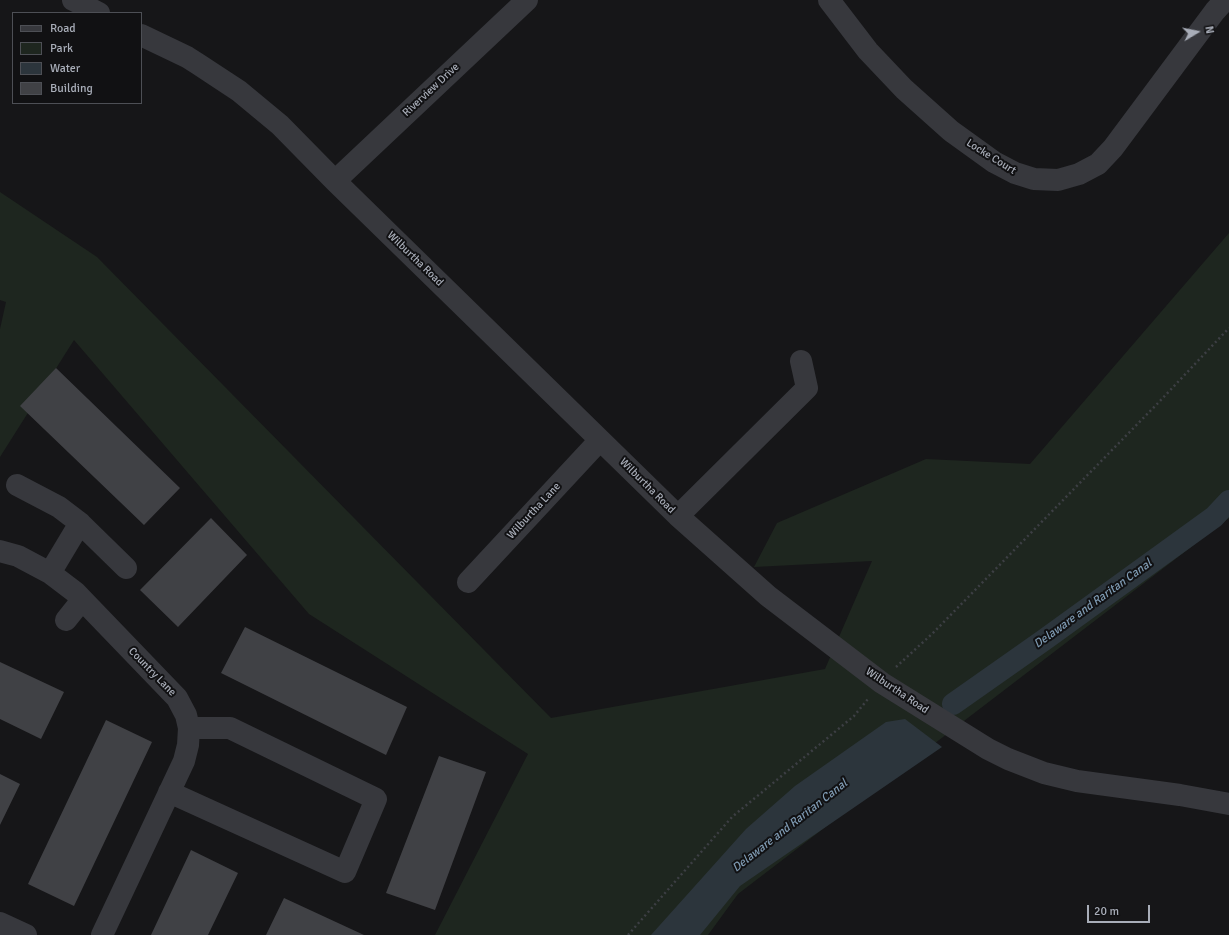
<!DOCTYPE html>
<html>
<head>
<meta charset="utf-8">
<style>
	body { margin:0 }
	#map { position:relative; width:1229px; height:935px; overflow:hidden; background:#161618; font-family:Signika,sans-serif }
	canvas { display:block }
	.legend { position:absolute; left:12px; top:12px; width:130px; height:92px; box-sizing:border-box; background:#111113; border:1px solid #4d4f55; margin:0; padding:5px 7px; list-style:none; font-size:12px; color:#a8adb8 }
	.legend li { display:flex; align-items:center; gap:8px; height:20px }
	.legend b { width:20px; border:1px solid #4d4f55 }
	.north { position:absolute; left:1177px; top:12px; width:40px; height:40px; -webkit-text-stroke:3px #111113; paint-order:stroke; rotate:80deg; font-size:11px; font-weight:700; line-height:16px; text-align:center; color:#a8adb8 }
	.north::after { content:''; display:block; margin:auto; width:14px; height:18px; background:#a8adb8; clip-path:polygon(50% 0,100% 100%,50% 72%,0 100%) }
	.scale { position:absolute; left:1087px; top:905px; width:63px; height:18px; box-sizing:border-box; border:2px solid #a8adb8; border-top:0; padding-left:5px; font-size:12px; line-height:14px; white-space:nowrap; color:#a8adb8; -webkit-text-stroke:3px #111113; paint-order:stroke }
</style>
</head>
<body>
<div id="map">
<canvas width="1229" height="935"></canvas>
<ul class="legend">
<li><b style="height:5px;background:#37383d"></b>Road</li>
<li><b style="height:11px;background:#1e261f"></b>Park</li>
<li><b style="height:11px;background:#2c353c"></b>Water</li>
<li><b style="height:11px;background:#404145"></b>Building</li>
</ul>
<div class="north">N</div>
<div class="scale">20 m</div>
</div>
<script>
const context = document.querySelector('canvas').getContext('2d');
context.lineJoin = 'round';
function fill(path, color) { context.fillStyle = color; context.fill(path, 'evenodd'); }
const toPath = rows => new Path2D(rows.map(r => 'M' + r).join(''));
function trace(path, color, width, dash) { context.strokeStyle = color; context.lineWidth = width; context.lineCap = dash ? 'butt' : 'round'; context.setLineDash(dash || []); context.stroke(path); }
function write(font, color, halo, rows, align = 'center') {
  context.font = font + ' Signika,sans-serif'; context.lineWidth = 4; context.setLineDash([]); context.textBaseline = 'middle'; context.strokeStyle = halo; context.fillStyle = color; for (const [text, x, y, turn = 0] of rows) {
    context.save(); context.translate(x, y); context.rotate((+turn || 0) * Math.PI / 180); context.textAlign = isNaN(turn) ? turn : align; if (halo) context.strokeText(text, 0, 0); context.fillText(text, 0, 0); context.restore();
  }
}
const green = toPath([
	[0,192,97,257,551,718,825,669,872,561,754,567,777,523,926,459,1030,464,1229,233,1229,518,738,894,708,935,435,935,528,754,309,614,74,340,0,457,0,329,6,302,0,300]
]);
const water = toPath([
	[905,719,942,747,740,886,700,935,651,935,746,829,795,786,886,722]
]);
const canal = toPath([
	[953,704,1044,640,1214,517,1229,501]
]);
const building = toPath([
	[56,368,180,488,144,525,20,406],
	[211,518,247,555,178,627,140,590],
	[245,627,407,707,386,755,221,673],
	[0,662,64,692,41,739,0,719],
	[106,720,152,742,74,906,28,884],
	[439,756,486,772,435,910,386,893],
	[0,774,20,784,0,825],
	[191,850,238,873,208,935,151,935],
	[284,898,364,935,266,935]
]);
const path = toPath([
	[896,667,933,633,1159,402,1229,328],
	[628,935,732,817,854,716,868,699]
]);
const minor = toPath([
	[73,0,99,13],
	[829,0,868,51,904,89,951,131,994,162,1015,173,1034,179,1058,180,1079,174,1098,164,1113,148,1215,11,1225,0],
	[141,35,187,57,198,64,239,91,280,125,335,181,678,516,768,596,882,683,988,749,1008,759,1044,773,1077,781,1180,795,1229,804],
	[335,181,527,0],
	[17,485,59,507,80,523,126,568],
	[678,516,807,388,801,361],
	[0,551,18,556,50,573,75,592,177,698,186,715,189,728,188,745,184,761,102,935],
	[50,573,80,523],
	[468,582,600,440],
	[66,620,82,600],
	[169,792,345,872,376,799,230,728,189,728],
	[0,923,26,935]
]);
const streetNames = [
	["Riverview Drive",431,90,-43],
	["Locke Court",991,157,32],
	["Wilburtha Road",415,259,44],
	["Wilburtha Road",647,486,45],
	["Wilburtha Lane",534,511,-47],
	["Country Lane",152,672,46],
	["Wilburtha Road",897,691,34]
];
const waterNames = [
	["Delaware and Raritan Canal",1093,604,-36],
	["Delaware and Raritan Canal",790,826,-38]
];
fill(green, '#1e261f');
fill(water, '#2c353c');
trace(canal, '#2c353c', 22);
fill(building, '#404145');
trace(path, '#3d3f44', 2.5, [2, 3]);
trace(minor, '#37383d', 22);
write('11px', '#a8adb8', '#111113', streetNames);
write('italic 12px', '#7f9bb3', '#111113', waterNames);
</script>
</body>
</html>
